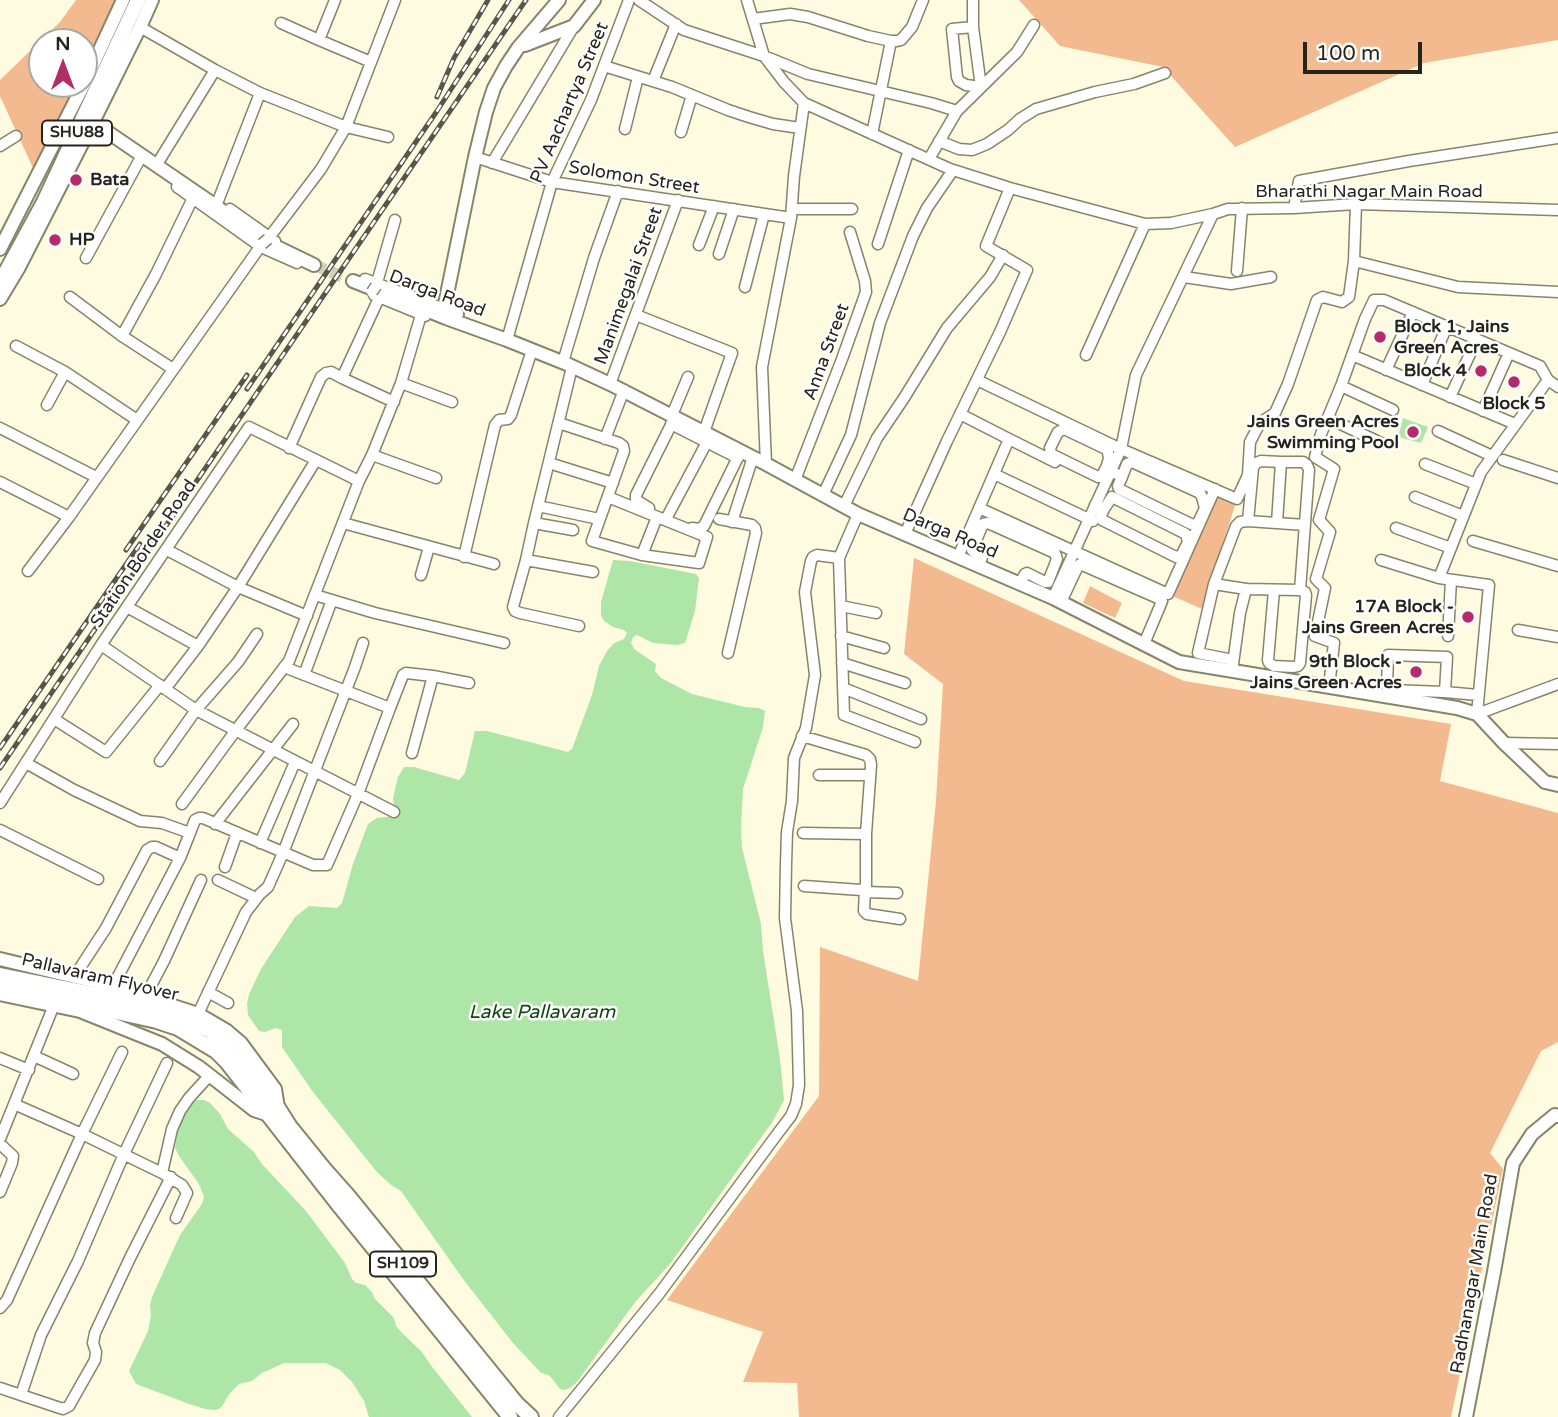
<!DOCTYPE html>
<html>
<head>
<meta charset="utf-8">
<style>
	body { margin:0 }
	#map { position:relative; width:1558px; height:1417px; overflow:hidden; background:#fefbe0; font-family:"Varela Round",sans-serif }
	canvas { display:block }
	.north { position:absolute; left:28px; top:28px; width:70px; height:70px; box-sizing:border-box; background:#fff; border:2px solid #a8a8a4; border-radius:50%; rotate:0deg; font-size:19px; font-weight:700; line-height:28px; text-align:center; color:#26251b }
	.north::after { content:''; display:block; margin:auto; width:24px; height:32px; background:#b42b6a; clip-path:polygon(50% 0,100% 100%,50% 72%,0 100%) }
	.scale { position:absolute; left:1303px; top:42px; width:119px; height:32px; box-sizing:border-box; border:4px solid #26251b; border-top:0; padding-left:9px; font-size:21px; line-height:24px; white-space:nowrap; color:#26251b; -webkit-text-stroke:5px #fff; paint-order:stroke }
</style>
</head>
<body>
<div id="map">
<canvas width="1558" height="1417"></canvas>
<div class="north">N</div>
<div class="scale">100 m</div>
</div>
<script>
const context = document.querySelector('canvas').getContext('2d');
context.lineJoin = 'round';
function fill(path, color) { context.fillStyle = color; context.fill(path, 'evenodd'); }
const toPath = rows => new Path2D(rows.map(r => 'M' + r).join(''));
function trace(path, color, width, dash) { context.strokeStyle = color; context.lineWidth = width; context.lineCap = dash ? 'butt' : 'round'; context.setLineDash(dash || []); context.stroke(path); }
function write(font, color, halo, rows, align = 'center') {
  context.font = font + ' "Varela Round",sans-serif'; context.lineWidth = 5; context.setLineDash([]); context.textBaseline = 'middle'; context.strokeStyle = halo; context.fillStyle = color; for (const [text, x, y, turn = 0] of rows) {
    context.save(); context.translate(x, y); context.rotate((+turn || 0) * Math.PI / 180); context.textAlign = isNaN(turn) ? turn : align; if (halo) context.strokeText(text, 0, 0); context.fillText(text, 0, 0); context.restore();
  }
}
const green = toPath([
	[76,0,116,0,84,68,84,42,42,42,42,84,76,84,33,168,0,96,0,80,60,22],
	[1019,0,1558,0,1558,40,1424,63,1235,147,1163,67,1060,46],
	[1216,490,1237,499,1202,609,1168,594],
	[914,558,1184,681,1451,724,1440,781,1558,813,1558,1042,1541,1051,1490,1153,1503,1169,1451,1417,799,1417,797,1383,743,1382,763,1332,667,1300,819,1096,820,947,918,981,936,801,943,684,904,654],
	[1090,586,1122,603,1115,618,1083,603]
]);
const water = toPath([
	[1403,418,1428,427,1421,443,1398,437],
	[613,560,630,561,696,574,699,578,695,611,685,643,677,645,653,643,637,635,633,637,631,643,634,649,656,664,655,671,661,678,692,694,745,707,759,708,765,711,763,727,743,789,741,826,742,848,761,924,763,951,780,1059,784,1100,773,1121,670,1264,636,1301,577,1382,570,1388,564,1390,560,1389,550,1376,540,1372,513,1343,463,1279,401,1191,391,1185,376,1171,313,1092,282,1047,282,1030,276,1028,265,1032,259,1031,248,1015,247,1004,249,994,261,969,295,917,309,906,337,908,342,903,353,864,368,824,377,818,394,816,395,810,393,799,395,789,398,777,404,767,414,767,459,780,465,773,475,731,487,731,568,752,572,749,592,695,599,666,607,651,614,643,624,639,627,633,624,630,613,627,604,621,601,616,601,602],
	[197,1100,204,1100,210,1103,220,1114,228,1129,254,1152,261,1163,306,1211,345,1263,352,1279,356,1283,365,1285,372,1292,375,1299,394,1318,396,1326,402,1333,421,1351,433,1368,472,1417,369,1417,364,1401,352,1382,340,1370,326,1363,284,1363,262,1373,252,1381,239,1384,230,1393,222,1406,219,1409,214,1410,205,1409,192,1405,136,1384,129,1371,148,1331,151,1316,150,1305,152,1297,180,1235,202,1204,204,1197,199,1184,179,1156,175,1148,178,1126,184,1112,191,1103]
]);
const secondaryTunnel = toPath([
	[314,265,353,281]
]);
const street = toPath([
	[335,0,319,40,371,62],
	[639,0,684,30,764,56,808,74,931,103,957,111],
	[747,0,764,56,784,82,804,103,950,169,1010,188,1145,224,1171,223,1213,214,1228,209,1294,208,1356,204,1558,210],
	[753,19,790,14,808,17,868,36,891,41,897,41,901,40,912,27,923,0],
	[281,23,319,40],
	[140,27,215,70,260,93,346,127,388,137],
	[973,27,952,29,957,77,959,81,966,85,981,87,973,27,973,0],
	[604,66,672,87,728,110,749,117,773,124,800,128],
	[653,81,676,24],
	[625,129,638,77],
	[681,132,692,95],
	[872,134,891,41],
	[939,141,959,149,972,150,987,144,1008,130,1020,119,1036,109,1095,92,1134,84,1165,73],
	[0,146,16,136],
	[475,157,552,182,791,218],
	[929,159,957,111,1017,52,1034,25],
	[159,161,215,70],
	[492,163,574,26],
	[177,187,261,247,297,263],
	[218,201,260,93],
	[1294,208,1299,181,1409,161,1558,138],
	[230,209,275,241],
	[792,209,852,209],
	[268,239,321,169,346,127,395,0],
	[878,244,909,150],
	[699,245,714,206],
	[719,254,734,209],
	[86,258,140,159],
	[1354,261,1458,287,1558,292],
	[1237,271,1242,208],
	[1184,277,1231,284,1271,277],
	[365,279,444,309],
	[376,286,395,220],
	[745,287,764,214],
	[374,295,425,316],
	[70,297,122,336,173,369],
	[636,315,732,353,704,432],
	[122,336,156,274,193,198],
	[507,340,552,182,591,100,629,0],
	[16,346,65,372],
	[1086,355,1145,224],
	[1352,355,1515,424],
	[563,362,594,258,618,191],
	[572,367,534,523,526,560,513,607,515,611,520,613,579,626],
	[1386,370,1413,312],
	[342,378,394,402],
	[977,380,1121,449,1237,499,1248,475,1250,442,1260,423,1275,413,1288,384,1317,300,1323,297,1342,302,1349,297,1354,261,1356,204],
	[1548,380,1481,472,1439,578,1489,585,1477,714,1558,684],
	[401,383,452,402],
	[610,384,678,200],
	[1422,385,1447,326],
	[1341,386,1393,410],
	[1450,397,1477,339],
	[47,405,65,372,137,420],
	[1483,411,1509,353],
	[960,414,1009,439],
	[672,415,688,377],
	[1328,418,1381,443],
	[559,423,619,443,623,446,624,451,592,541,642,555,699,563,707,537,608,497],
	[671,424,738,458],
	[0,428,96,477],
	[1438,431,1492,456],
	[605,439,624,390],
	[289,448,321,377,326,373,331,372,342,378,379,298],
	[372,455,436,478],
	[1503,460,1558,478],
	[549,463,613,483],
	[766,464,762,367,791,218,794,176,804,103],
	[1425,464,1476,484],
	[1106,468,1101,477,1098,477,1051,454,1050,448,1058,432,1064,429,1106,449,1108,452,1109,459,1106,468,1122,477,1127,464,1132,462,1200,493,1202,497,1205,508,1198,523,1195,525,1191,524,1119,489,1118,486,1122,477],
	[994,474,1093,521],
	[795,480,842,359,866,292,865,281,850,232],
	[0,482,69,517],
	[823,495,851,435,880,323,913,236,927,208,953,170],
	[1415,497,1463,516],
	[1095,505,1104,509,1112,497,1186,534,1188,542,1181,556,1176,557,1102,520,1101,515,1104,509],
	[538,506,599,519],
	[844,506,877,438,904,398,947,328,990,277,1003,255],
	[649,508,636,500,636,495,675,417],
	[979,508,1168,594,1215,489],
	[667,517,707,442],
	[719,519,752,525,755,528,756,533,728,653],
	[1248,521,1253,468,1256,463,1261,461,1281,462],
	[732,522,753,457],
	[343,523,494,564],
	[534,523,573,530],
	[692,528,700,529,704,526,741,451],
	[1396,528,1451,548],
	[905,534,947,441,1000,332,1027,270,986,246,1010,188],
	[1473,541,1558,566],
	[167,550,238,587,307,616],
	[642,555,657,517],
	[464,557,495,425,499,420,508,419,511,415,532,350],
	[958,557,1009,439,1055,462],
	[839,558,844,715,915,742],
	[526,560,593,572],
	[1381,560,1439,578],
	[979,566,982,557,974,552,972,550,983,524,988,523,1055,553,1057,559,1048,582,1045,582,1027,573,1025,574,1020,583],
	[28,571,69,517,262,244],
	[421,575,429,547],
	[1214,584,1198,653,1233,660],
	[1246,589,1214,584,1236,526,1240,522,1248,521,1305,525],
	[1274,590,1268,660,1269,663,1274,666,1294,667,1298,666,1300,663,1306,595,1305,592,1300,590],
	[315,595,375,613,504,643],
	[1053,598,1121,449,1136,375,1213,214],
	[1061,602,1078,566,1080,564,1160,599,1162,601,1160,606,1144,644],
	[841,606,876,613],
	[127,607,198,646],
	[1518,630,1558,637],
	[841,636,884,648],
	[1448,636,1451,580],
	[101,645,196,710,394,812],
	[842,663,905,683],
	[284,667,390,708,403,675,406,673,433,676,412,753],
	[1232,671,1240,613,1246,589,1300,590,1309,470,1307,465,1303,462,1281,462,1277,523],
	[304,675,332,600],
	[433,676,469,683],
	[1329,687,1334,643,1315,636,1325,588,1316,579,1330,532,1319,520,1334,469,1315,457,1321,434,1341,386,1365,319,1374,300,1384,300,1540,366,1548,380,1558,387],
	[843,688,921,719],
	[165,689,198,646,238,587,316,460],
	[1445,692,1389,690,1387,687,1388,655,1447,657,1445,692,1478,695],
	[54,719,106,752,160,685],
	[802,736,866,755,870,759,871,765,866,834,866,887,861,890,804,886],
	[1504,743,1558,744],
	[160,761,196,710,238,662,257,634],
	[26,763,74,790,140,821,162,823,190,833],
	[819,775,870,775],
	[0,803,101,645,249,427,359,481],
	[182,804,236,730,289,661,359,481,372,455,401,383,421,315],
	[215,824,293,724],
	[0,830,98,879],
	[803,833,866,834],
	[260,843,295,762],
	[225,867,237,833],
	[218,880,256,898],
	[865,889,864,911,867,914,900,919],
	[865,892,897,893],
	[74,977,106,928,147,850,152,847,156,847,180,858],
	[113,986,180,858,190,833,195,820,199,818,203,818,313,865,327,865,358,794,390,708],
	[208,992,228,1003],
	[145,997,164,961,201,880],
	[198,1014,246,912,260,894,268,887,283,853,355,667,363,643],
	[122,1052,82,1134,162,1173,182,1185,187,1193,176,1218],
	[34,1056,73,1074],
	[0,1058,29,1070],
	[0,1139,54,1005],
	[0,1144,13,1156,12,1163,0,1192],
	[162,1173,172,1129,180,1111,189,1098,210,1075],
	[0,1308,7,1300,82,1134,14,1104],
	[0,1388,21,1395,41,1335,78,1261,124,1154,167,1063],
	[21,1395,63,1409,69,1406,95,1360,96,1352,93,1343,95,1333,130,1258,171,1177],
	[559,1417,659,1294,778,1133,791,1116,796,1104,799,1085,797,1011,785,918,786,864,787,832,792,801,794,758,806,728,815,675,805,592,811,561,813,557,817,555,839,558,858,514]
]);
const secondary = toPath([
	[525,45,574,26,594,0],
	[84,84,123,0],
	[93,122,216,206,260,239,314,265],
	[0,249,84,84],
	[353,281,446,318,507,340,567,364,610,384,766,464,858,514,1053,598,1179,662,1457,708,1477,714,1504,743,1545,782,1558,785],
	[0,299,18,269,93,122,140,27,152,0],
	[457,314,444,309,475,157,486,112,494,88,506,66,518,48,559,0],
	[0,959,109,985,198,1014,227,1031,241,1043,275,1089,278,1108],
	[0,994,80,1011,162,1044,199,1067,254,1110,269,1115],
	[1466,1417,1494,1272,1513,1163,1532,1134,1555,1115,1558,1116]
]);
const primary = toPath([
	[0,283,44,202,138,0],
	[0,975,137,1003,180,1015,209,1030,221,1039,278,1108,290,1127,324,1169,348,1196,516,1403,531,1417],
	[0,986,157,1021,178,1028,216,1051,227,1062,338,1204,510,1417]
]);
const rail = toPath([
	[437,97,454,58,488,0],
	[247,389,437,111,509,0],
	[126,550,247,375],
	[0,748,140,544],
	[0,768,526,0]
]);
const streetBridge = toPath([
	[262,244,268,239],
	[372,292,376,286]
]);
const markers = [
	[76,180,7,"#b42b6a"],
	[55,240,7,"#b42b6a"],
	[1380,337,7,"#b42b6a"],
	[1481,371,7,"#b42b6a"],
	[1514,382,7,"#b42b6a"],
	[1413,432,7,"#b42b6a"],
	[1468,617,7,"#b42b6a"],
	[1416,672,7,"#b42b6a"]
];
const shields = [
	[77,133,70],
	[403,1264,66]
];
const shieldNames = [
	["SHU88",77,133],
	["SH109",403,1264]
];
const streetNames = [
	["PV Aachartya Street",570,103,-67],
	["Solomon Street",634,178,9],
	["Bharathi Nagar Main Road",1369,192],
	["Manimegalai Street",629,286,-70],
	["Darga Road",437,294,21],
	["Anna Street",827,352,-70],
	["Darga Road",950,534,23],
	["Station Border Road",144,554,-56],
	["Pallavaram Flyover",100,978,13],
	["Radhanagar Main Road",1475,1274,-80]
];
const poiNames = [
	["Bata",90,180,"left"],
	["HP",69,240,"left"],
	["Block 1, Jains",1394,327,"left"],
	["Green Acres",1394,348,"left"],
	["Block 4",1467,371],
	["Block 5",1514,404,"center"],
	["Jains Green Acres",1399,422],
	["Swimming Pool",1399,443],
	["17A Block -",1454,607],
	["Jains Green Acres",1454,628],
	["9th Block -",1402,662],
	["Jains Green Acres",1402,683]
];
const waterNames = [
	["Lake Pallavaram",542,1013]
];
fill(green, '#f2ba8e');
fill(water, '#ade6a7');
trace(secondaryTunnel, '#d3d0b9', 12, [12, 6]);
trace(street, '#87846c', 13);
trace(secondary, '#87846c', 16);
trace(primary, '#87846c', 18);
trace(street, '#fff', 10);
trace(secondary, '#fff', 12);
trace(primary, '#fff', 14);
trace(rail, '#575648', 5);
trace(rail, '#fff', 2.5, [8]);
trace(streetBridge, '#87846c', 13, []);
trace(streetBridge, '#fff', 10);
for (const [x, y, r, color] of markers) { const dot = new Path2D(); dot.arc(x, y, r, 0, 2 * Math.PI); context.fillStyle = color; context.fill(dot); trace(dot, '#fff', 2.5); }
for (const [x, y, w] of shields) { const box = new Path2D(); box.roundRect(x - w / 2, y - 12.5, w, 25, 5); context.fillStyle = '#fff'; context.fill(box); trace(box, '#26251b', 2); }
write('bold 16px', '#26251b', null, shieldNames);
write('18px', '#26251b', '#fff', streetNames);
write('bold 18px', '#26251b', '#fff', poiNames, 'right');
write('italic 19px', '#0e470c', '#fff', waterNames);
</script>
</body>
</html>
